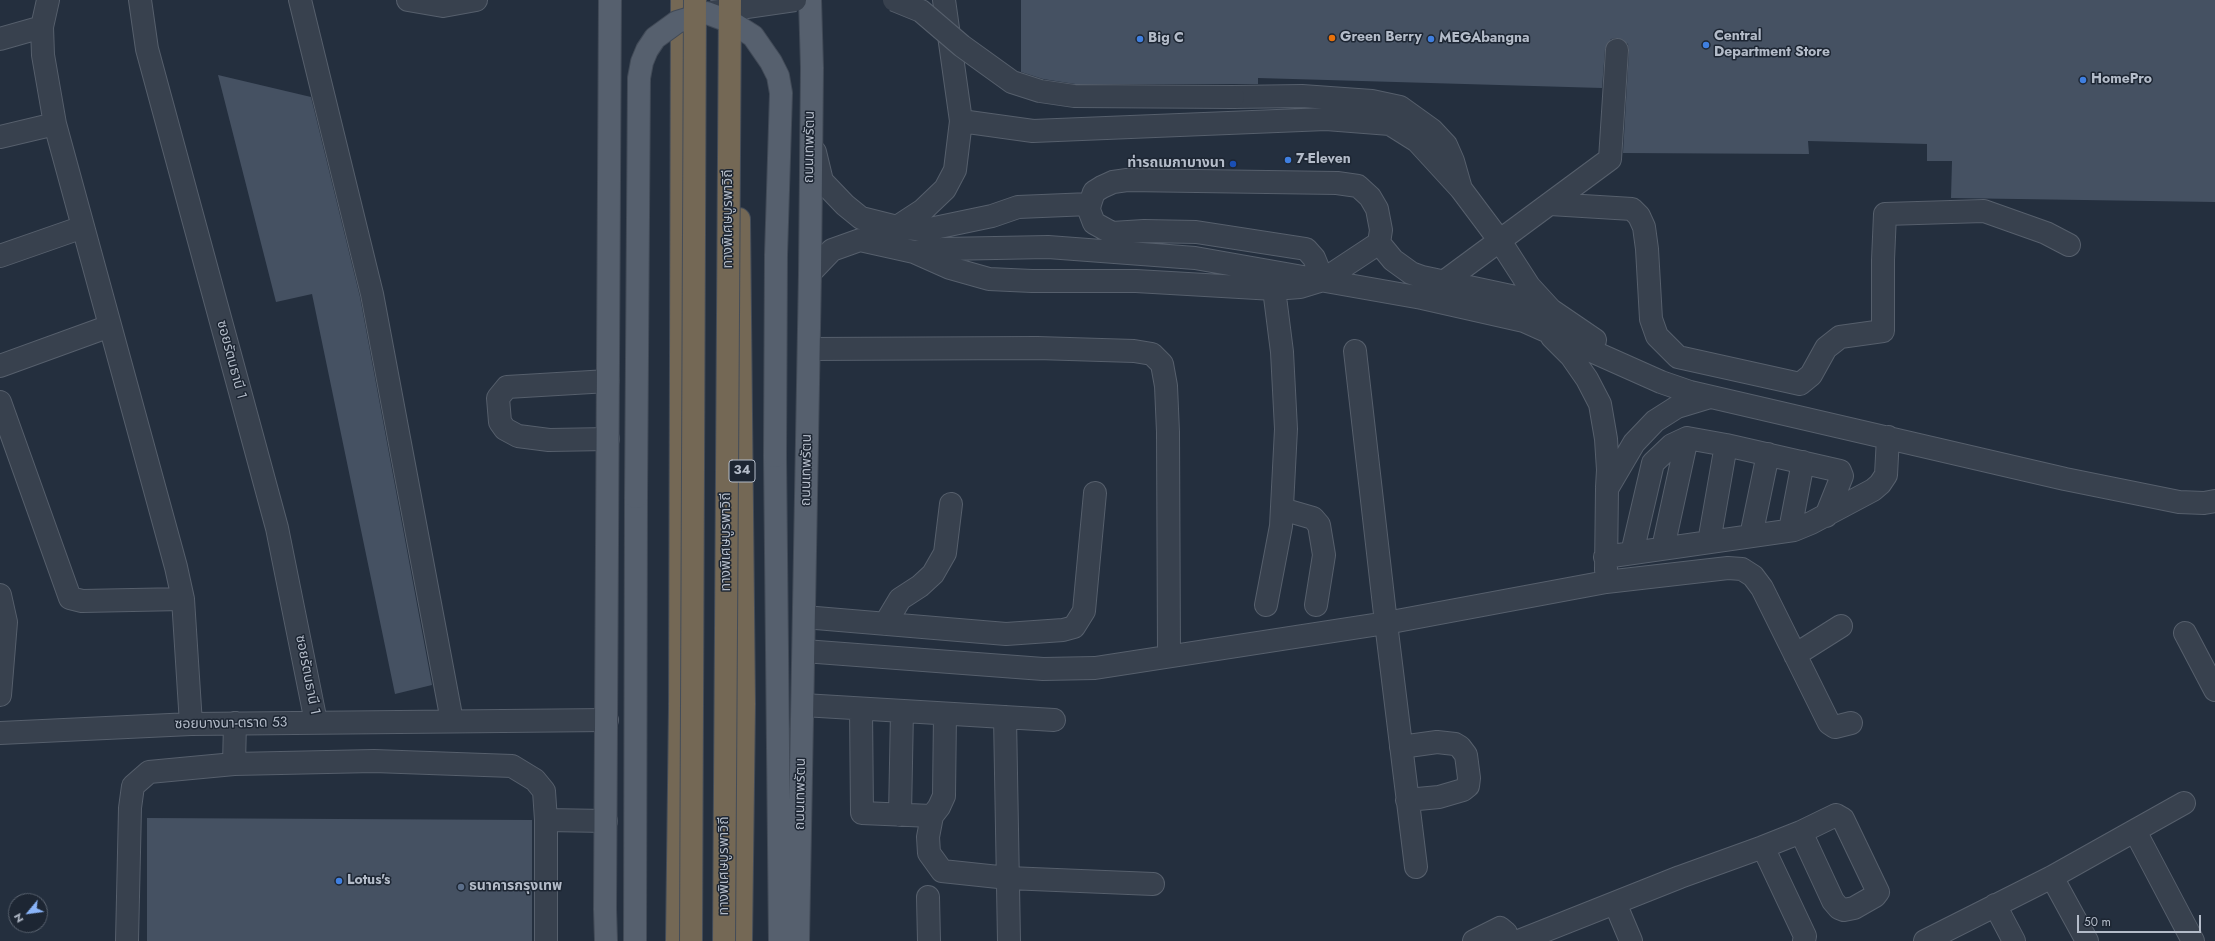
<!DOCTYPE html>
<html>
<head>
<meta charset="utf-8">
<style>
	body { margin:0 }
	#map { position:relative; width:2215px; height:941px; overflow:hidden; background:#242f3e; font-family:Jost,sans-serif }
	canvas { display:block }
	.north { position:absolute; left:8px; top:893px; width:40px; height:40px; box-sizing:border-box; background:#1d2633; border:1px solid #59626f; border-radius:50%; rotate:241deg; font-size:11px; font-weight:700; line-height:16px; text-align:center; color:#b4bcc9 }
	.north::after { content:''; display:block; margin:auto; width:14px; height:18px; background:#8ab4f8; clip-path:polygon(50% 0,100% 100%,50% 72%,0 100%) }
	.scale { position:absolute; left:2077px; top:915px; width:124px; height:18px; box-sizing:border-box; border:2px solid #b4bcc9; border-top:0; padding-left:5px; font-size:12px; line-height:14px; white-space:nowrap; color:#b4bcc9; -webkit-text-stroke:3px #1d2633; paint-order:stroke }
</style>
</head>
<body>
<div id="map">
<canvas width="2215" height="941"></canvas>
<div class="north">N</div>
<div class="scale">50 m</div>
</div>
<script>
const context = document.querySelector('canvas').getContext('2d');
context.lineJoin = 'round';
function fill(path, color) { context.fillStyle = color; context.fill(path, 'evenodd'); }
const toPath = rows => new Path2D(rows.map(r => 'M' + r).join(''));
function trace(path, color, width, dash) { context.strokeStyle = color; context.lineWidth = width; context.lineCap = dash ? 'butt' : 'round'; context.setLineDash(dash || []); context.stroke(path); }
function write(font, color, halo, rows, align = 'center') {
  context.font = font + ' Jost,"Noto Sans Thai",sans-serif'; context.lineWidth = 3; context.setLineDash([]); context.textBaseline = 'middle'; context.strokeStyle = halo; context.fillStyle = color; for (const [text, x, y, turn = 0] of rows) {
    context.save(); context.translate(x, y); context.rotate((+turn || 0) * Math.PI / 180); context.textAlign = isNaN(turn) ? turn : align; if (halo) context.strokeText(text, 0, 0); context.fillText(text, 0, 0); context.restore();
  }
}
const building = toPath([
	[1021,0,2215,0,2215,202,1951,198,1952,161,1927,161,1927,144,1808,141,1809,154,1623,153,1629,51,1628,44,1618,38,1611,39,1605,49,1602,88,1258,78,1258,84,1075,84,1043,79,1021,72],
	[218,75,311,97,360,297,432,685,395,694,312,294,276,302],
	[147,818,532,820,532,941,147,941]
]);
const minor = toPath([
	[48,0,42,27,43,55,55,124,176,567,183,599,191,724],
	[140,0,147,49,277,528,316,722],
	[300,0,372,294,452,721],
	[408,0,443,6,476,0],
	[0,39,42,27],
	[1233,97,1302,96,1372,101,1400,107,1432,130,1446,145,1453,161,1461,189,1500,241,1529,286,1551,310],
	[961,121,1033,131,1326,119,1390,124,1417,141,1461,189],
	[0,137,55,124],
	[815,152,822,181,845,205,861,218,897,227,925,230,992,216,1018,207,1090,204],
	[1550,204,1632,209,1639,216,1644,227,1647,249,1651,319,1657,336,1678,357,1800,384,1811,375,1826,348,1840,337,1883,331,1883,260,1885,214,1984,211,2046,233,2069,245],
	[897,227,923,210,945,189,955,170,961,121,944,0],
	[1379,243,1393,260,1411,273,1422,277,1525,299,1551,310,1595,340],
	[914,252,943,249,1048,247,1195,258,1422,298,1524,321,1661,382,1690,392,2065,479,2179,502,2204,503,2215,501],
	[0,256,83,227],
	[810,273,832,250,860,240,914,252,950,268,989,279,1032,281,1136,281,1274,289,1300,287,1323,280,1379,243,1381,230,1377,209,1370,197,1358,186,1337,183,1127,180,1113,182,1102,187,1094,192,1090,204,1089,210,1094,223,1112,233,1144,231,1196,232,1306,249,1314,258,1323,280],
	[1422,298,1610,159,1617,50],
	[1552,337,1571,356,1587,379,1600,404,1606,439,1608,470,1607,487],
	[809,349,1037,348,1134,351,1152,354,1162,364,1166,386,1168,432,1169,656],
	[1355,351,1386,623,1416,867],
	[0,366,110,326],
	[0,402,70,598,82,601,183,599],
	[608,439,549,440,518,436,505,429,500,422,498,398,507,387,608,381],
	[1282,509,1313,518,1319,525,1324,555,1316,605],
	[1790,530,1803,462],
	[1751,536,1768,454],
	[1709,542,1726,445,1840,471,1842,476,1826,516],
	[1663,548,1687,438],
	[1632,553,1653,463,1672,445,1687,438,1726,445],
	[1605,557,1794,530,1811,523,1873,490,1880,484,1886,475,1888,437],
	[1606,570,1607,489,1634,443,1655,421,1677,407,1710,397],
	[0,595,6,622,0,695],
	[1266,605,1281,526,1286,429,1282,352,1274,289],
	[804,617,1006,634,1063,630,1074,627,1084,611,1095,493],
	[885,624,900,599,920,586,933,574,945,553,951,504],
	[2185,633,2215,690],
	[804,651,1043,669,1095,668,1386,623,1606,582,1728,568,1742,569,1753,576,1762,588,1829,723,1835,727,1851,723],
	[1795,655,1841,626],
	[803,705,1054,720],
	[861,709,862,813,932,816,928,837,929,853,942,871,1008,878,1153,884],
	[1005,717,1009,941],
	[0,733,191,724,607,720],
	[1401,747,1437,742,1455,744,1460,747,1466,755,1469,778,1468,786,1463,790,1439,797,1407,800],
	[234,764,235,723],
	[900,815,902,711],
	[1836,815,1843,819,1878,892,1875,896,1854,908,1844,910,1839,908,1833,901,1801,832,1836,815],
	[932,816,939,807,944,796,945,714],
	[546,820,606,821],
	[2135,831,2193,941],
	[1763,847,1801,832],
	[2052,877,2087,941],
	[928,897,929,941],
	[1615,903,1631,941],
	[1995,905,2014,941],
	[127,941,130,808,133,786,149,772,234,764,374,761,512,766,535,780,544,791,546,820,546,941],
	[1474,941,1500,928,1506,933,1509,941],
	[1519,941,1680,877,1763,847,1805,936,1804,941],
	[1925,941,2052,877,2184,803]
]);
const major = toPath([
	[775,456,780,941],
	[606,941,605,909,610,0],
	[635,941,636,497],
	[798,941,810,273,812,68,810,0]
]);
const highway = toPath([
	[739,219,744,704,741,941],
	[677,941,680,707,682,0]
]);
const minorBridge = toPath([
	[894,0,921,11,962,46,1012,82,1040,91,1074,96,1233,97],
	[712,12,795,0]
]);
const majorBridge = toPath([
	[636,497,639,78,642,62,647,50,655,38,677,22,707,13,731,22,753,36,771,62,778,76,781,93,776,255,775,456]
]);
const highwayBridge = toPath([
	[691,941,695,0],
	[724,941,730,0]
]);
const markers = [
	[1332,38,4,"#e8710a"],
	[1140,39,4,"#3f7fe0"],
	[1431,39,4,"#3f7fe0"],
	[1706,45,4,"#3f7fe0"],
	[2083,80,4,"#3f7fe0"],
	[1288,160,4,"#3f7fe0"],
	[1233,164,4,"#1a4fb4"],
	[339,881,4,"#3f7fe0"],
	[461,887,4,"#5c6f8a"]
];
const shields = [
	[742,471,26]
];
const shieldNames = [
	["34",742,471]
];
const poiNames = [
	["Central",1714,37],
	["Department Store",1714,53],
	["Green Berry",1340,38],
	["Big C",1148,39],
	["MEGAbangna",1439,39],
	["HomePro",2091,80],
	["7-Eleven",1296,160],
	["ท่ารถเมกาบางนา",1225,164,"right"],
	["Lotus's",347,881],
	["ธนาคารกรุงเทพ",469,887]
];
const streetNames = [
	["ถนนเทพรัตน",810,147,-89],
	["ทางพิเศษบูรพาวิถี",729,219,-90],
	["ซอยรัตนธานี 1",231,360,75],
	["ถนนเทพรัตน",807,470,-89],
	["ทางพิเศษบูรพาวิถี",727,542,-90],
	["ซอยรัตนธานี 1",307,675,79],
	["ซอยบางนา-ตราด 53",231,724,-1],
	["ถนนเทพรัตน",801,794,-89],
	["ทางพิเศษบูรพาวิถี",725,866,-90]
];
fill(building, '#455162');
trace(minor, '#565f6c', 24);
trace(major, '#414a57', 24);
trace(highway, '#434c59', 24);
trace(minor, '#38414e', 22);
trace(major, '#56606e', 22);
trace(highway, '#746855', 22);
trace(minorBridge, '#565f6c', 24, []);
trace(majorBridge, '#414a57', 24, []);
trace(highwayBridge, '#434c59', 24, []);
trace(minorBridge, '#38414e', 22);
trace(majorBridge, '#56606e', 22);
trace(highwayBridge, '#746855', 22);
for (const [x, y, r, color] of markers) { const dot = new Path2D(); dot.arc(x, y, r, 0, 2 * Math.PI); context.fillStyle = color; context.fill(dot); trace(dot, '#1d2633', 1.5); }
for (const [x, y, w] of shields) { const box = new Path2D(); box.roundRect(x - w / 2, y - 11, w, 22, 3); context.fillStyle = '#1d2633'; context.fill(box); trace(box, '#b4bcc9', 1); }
write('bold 13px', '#b4bcc9', null, shieldNames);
write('bold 14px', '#b4bcc9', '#1d2633', poiNames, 'left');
write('14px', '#b4bcc9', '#1d2633', streetNames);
</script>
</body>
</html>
